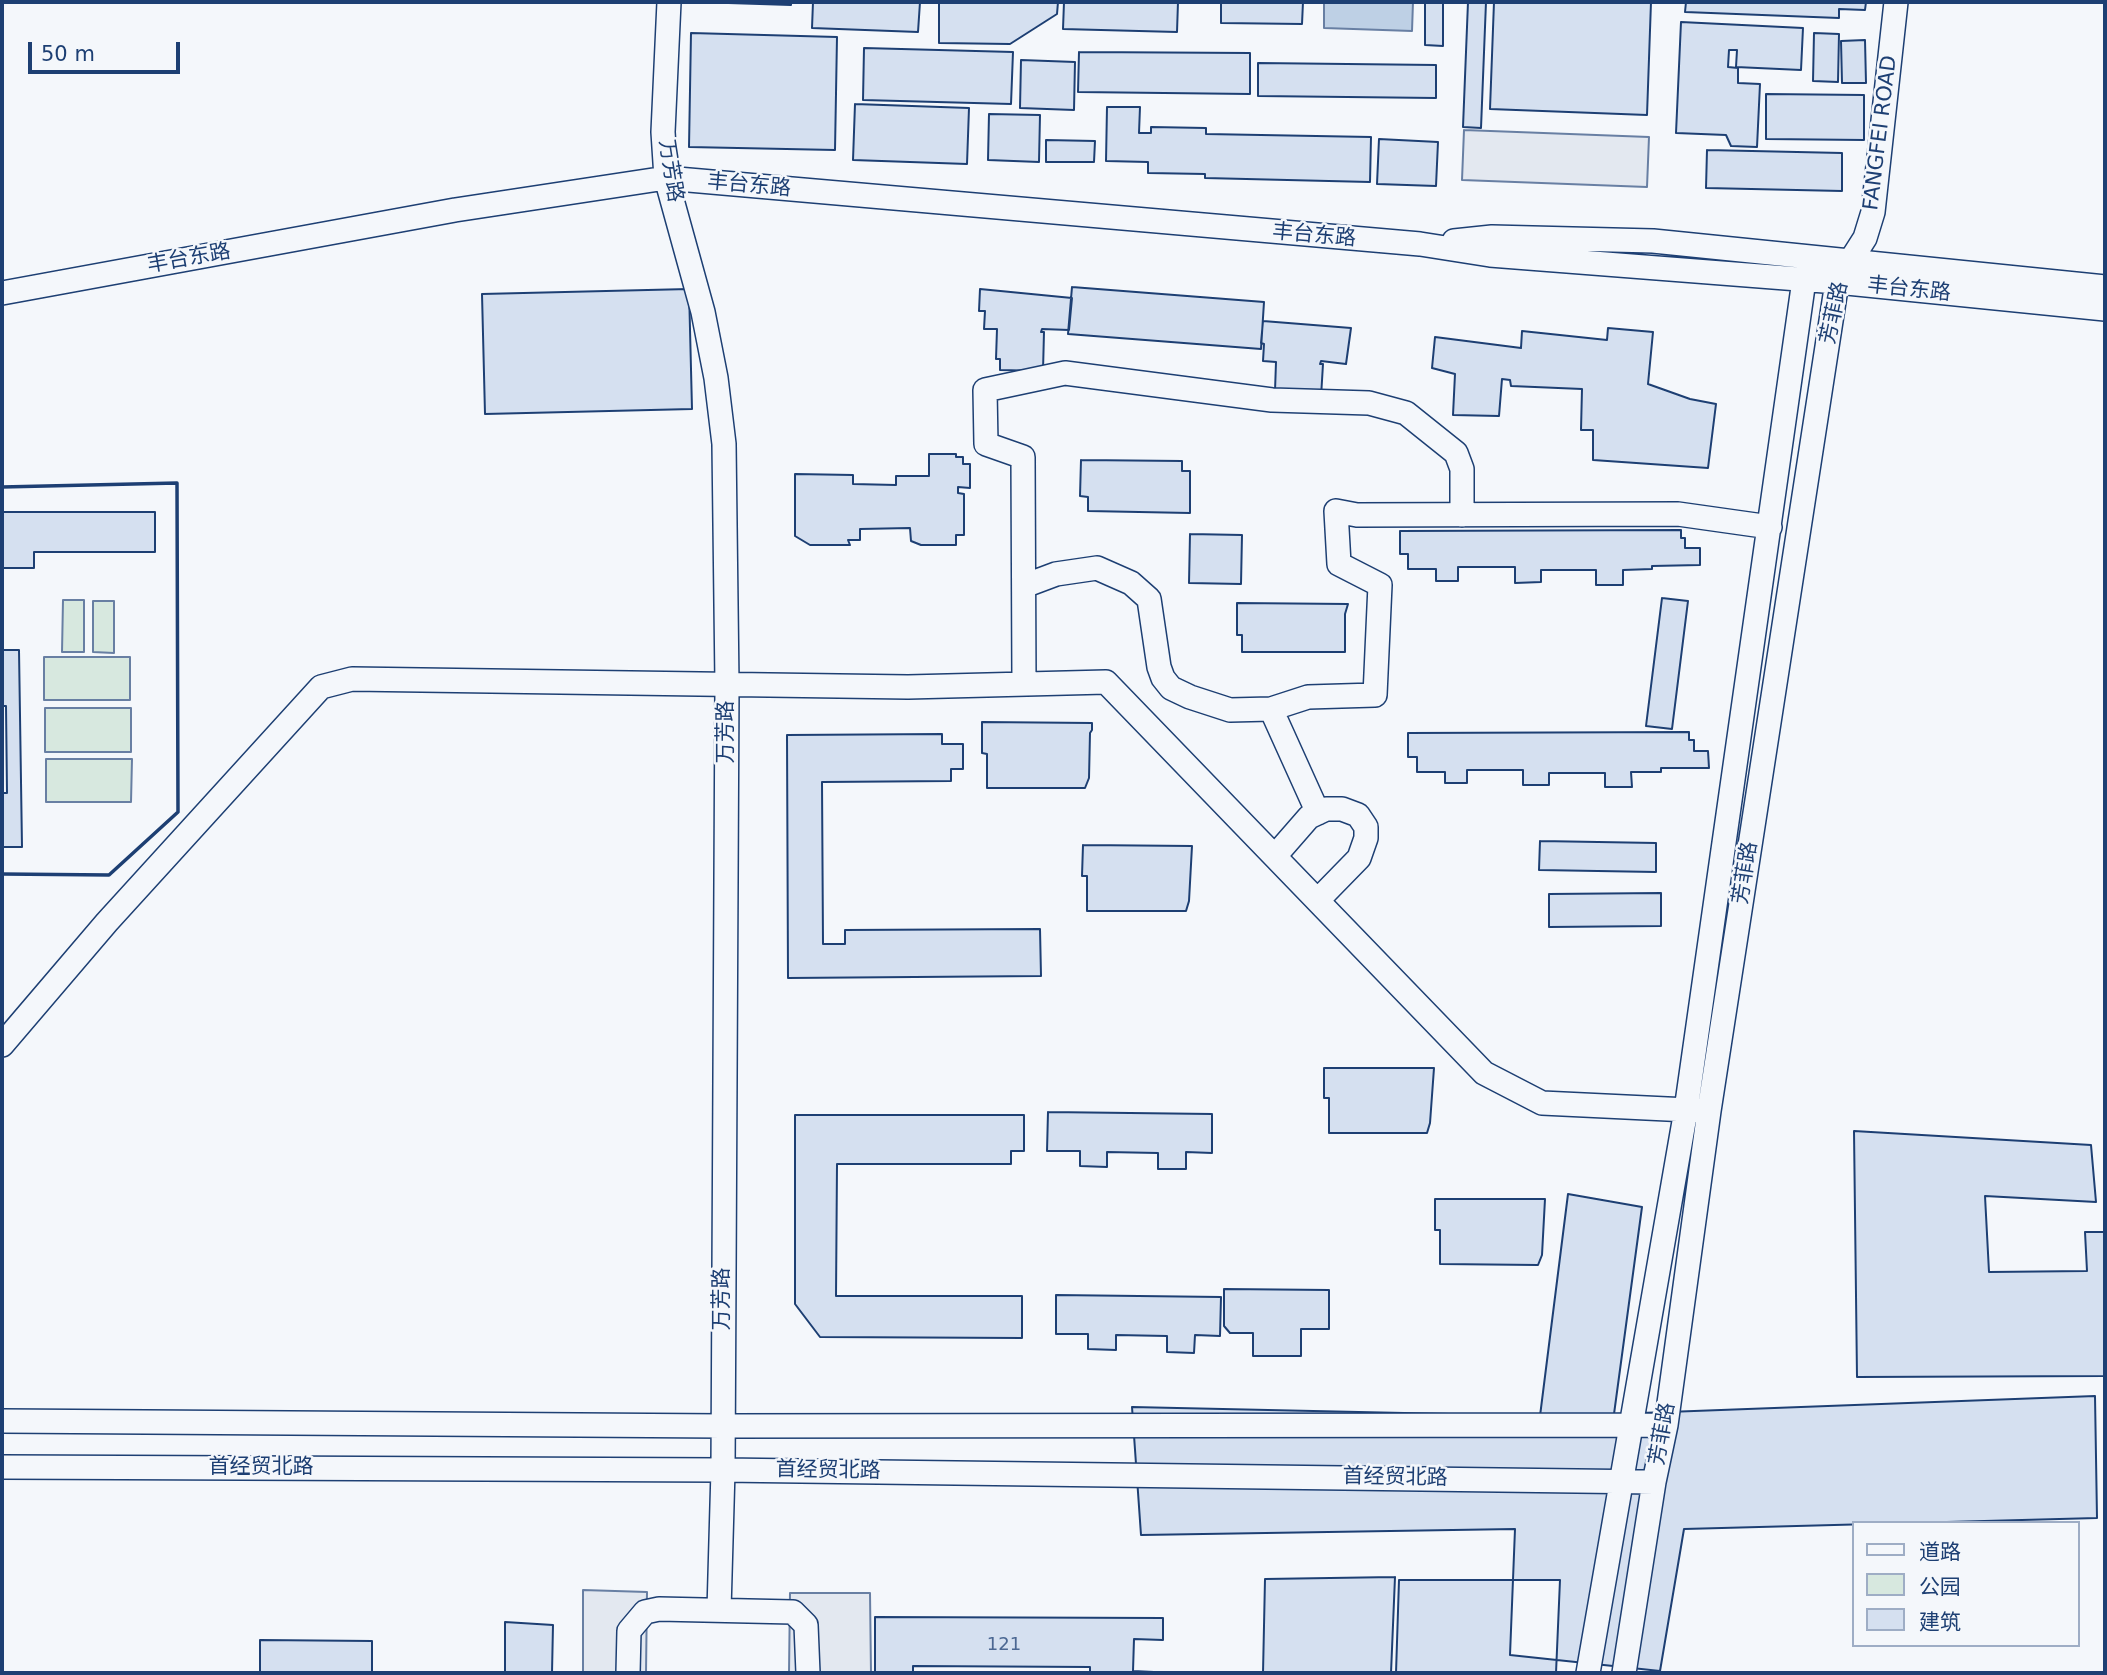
<!DOCTYPE html>
<html>
<head>
<meta charset="utf-8">
<style>
	body { margin:0 }
	#map { position:relative; width:2107px; height:1675px; overflow:hidden; background:#f4f7fb; font-family:"DejaVu Sans","Noto Sans SC",sans-serif }
	canvas { display:block }
	.frame { position:absolute; inset:0; border:4px solid #1d3f73; pointer-events:none }
	.legend { position:absolute; left:1852px; top:1521px; width:228px; height:126px; box-sizing:border-box; background:#f4f7fb; border:2px solid #9eadc5; margin:0; padding:9px 12px; list-style:none; font-size:21px; color:#1d3f73 }
	.legend li { display:flex; align-items:center; gap:14px; height:35px }
	.legend b { width:35px; border:2px solid #9eadc5 }
	.scale { position:absolute; left:28px; top:42px; width:152px; height:32px; box-sizing:border-box; border:4px solid #1d3f73; border-top:0; padding-left:9px; font-size:21px; line-height:24px; white-space:nowrap; color:#1d3f73; -webkit-text-stroke:5px #f4f7fb; paint-order:stroke }
</style>
</head>
<body>
<div id="map">
<canvas width="2107" height="1675"></canvas>
<div class="frame"></div>
<ul class="legend">
<li><b style="height:9px;background:#f4f7fb"></b>道路</li>
<li><b style="height:19px;background:#d7e8df"></b>公园</li>
<li><b style="height:19px;background:#d5e0f0"></b>建筑</li>
</ul>
<div class="scale">50 m</div>
</div>
<script>
const context = document.querySelector('canvas').getContext('2d');
context.lineJoin = 'round';
function fill(path, color) { context.fillStyle = color; context.fill(path, 'evenodd'); }
const toPath = rows => new Path2D(rows.map(r => 'M' + r).join(''));
function trace(path, color, width, dash) { context.strokeStyle = color; context.lineWidth = width; context.lineCap = dash ? 'butt' : 'round'; context.setLineDash(dash || []); context.stroke(path); }
function write(font, color, halo, rows, align = 'center') {
  context.font = font + ' "DejaVu Sans","Noto Sans SC",sans-serif'; context.lineWidth = 5; context.setLineDash([]); context.textBaseline = 'middle'; context.strokeStyle = halo; context.fillStyle = color; for (const [text, x, y, turn = 0] of rows) {
    context.save(); context.translate(x, y); context.rotate((+turn || 0) * Math.PI / 180); context.textAlign = isNaN(turn) ? turn : align; if (halo) context.strokeText(text, 0, 0); context.fillText(text, 0, 0); context.restore();
  }
}
const green = toPath([
	[63,600,84,600,84,652,62,652,63,600],
	[93,601,114,601,114,653,93,652,93,601],
	[44,657,130,657,130,700,44,700,44,657],
	[45,708,131,708,131,752,45,752,45,708],
	[46,759,132,759,131,802,46,802,46,759]
]);
const parking = toPath([
	[1464,130,1649,137,1647,187,1462,180,1464,130],
	[583,1590,647,1592,646,1673,583,1673,583,1590],
	[790,1593,870,1593,871,1673,789,1673,790,1593]
]);
const water = toPath([
	[1324,2,1413,2,1412,31,1324,28,1324,2]
]);
const building = toPath([
	[697,2,791,2,791,5,697,2],
	[813,2,920,2,918,32,812,28,813,2],
	[939,2,1058,2,1057,14,1010,44,939,43,939,2],
	[1064,2,1178,2,1177,32,1063,29,1064,2],
	[1221,2,1303,2,1302,24,1221,23,1221,2],
	[1425,2,1443,2,1443,46,1425,45,1425,2],
	[1468,2,1486,2,1481,128,1463,127,1468,2],
	[1494,2,1651,2,1647,115,1490,109,1494,2],
	[1686,2,1866,2,1865,10,1839,9,1839,18,1685,12,1686,2],
	[1681,22,1803,28,1801,70,1736,67,1737,50,1729,50,1728,67,1738,68,1738,83,1760,84,1757,147,1731,146,1726,135,1676,133,1681,22],
	[691,33,837,37,835,150,689,147,691,33],
	[1814,33,1839,34,1838,82,1813,81,1814,33],
	[1865,40,1866,83,1842,83,1841,41,1865,40],
	[864,48,1013,52,1011,104,863,100,864,48],
	[1079,52,1250,53,1250,94,1078,92,1079,52],
	[1021,60,1075,62,1074,110,1020,108,1021,60],
	[1258,63,1436,65,1436,98,1258,96,1258,63],
	[1766,94,1864,95,1864,140,1766,139,1766,94],
	[855,104,969,108,967,164,853,160,855,104],
	[1107,107,1140,107,1139,133,1151,133,1151,127,1206,128,1206,134,1371,137,1370,182,1205,178,1205,174,1148,173,1148,162,1106,161,1107,107],
	[989,114,1040,115,1039,162,988,160,989,114],
	[1379,139,1438,142,1436,186,1377,184,1379,139],
	[1046,140,1095,141,1094,162,1046,162,1046,140],
	[1707,150,1842,153,1842,191,1706,188,1707,150],
	[1072,287,1264,302,1261,349,1068,334,1072,287],
	[689,289,692,409,485,414,482,294,689,289],
	[980,289,1072,298,1069,330,1042,329,1041,332,1044,332,1043,371,1000,370,1000,359,996,359,997,329,984,329,985,311,979,311,980,289],
	[1263,321,1351,328,1346,364,1321,361,1320,364,1323,364,1321,397,1275,391,1276,362,1263,361,1264,344,1261,343,1263,321],
	[1608,328,1653,332,1648,384,1690,399,1716,404,1708,468,1593,460,1593,430,1581,430,1582,389,1511,386,1510,380,1502,379,1499,416,1453,415,1455,374,1432,368,1435,337,1521,348,1522,331,1607,340,1608,328],
	[929,454,956,454,956,457,963,457,963,464,970,464,970,488,958,487,958,493,964,494,964,535,956,535,956,545,921,545,911,541,910,528,860,529,860,540,848,540,850,545,810,545,795,536,795,474,853,475,853,484,896,485,896,476,929,476,929,454],
	[1081,460,1182,461,1182,471,1190,471,1190,513,1088,511,1088,497,1080,496,1081,460],
	[2,512,155,512,155,552,34,552,34,568,2,568,2,512],
	[1681,530,1681,538,1685,538,1685,548,1700,548,1700,565,1652,566,1652,569,1623,570,1623,585,1596,585,1596,570,1541,570,1541,582,1515,583,1515,567,1458,567,1458,581,1436,581,1436,569,1408,569,1408,554,1400,554,1400,531,1681,530],
	[1190,534,1242,535,1241,584,1189,583,1190,534],
	[1662,598,1688,601,1672,729,1646,726,1662,598],
	[1237,603,1348,604,1345,614,1345,652,1242,652,1242,635,1237,635,1237,603],
	[2,650,19,650,22,847,2,847,2,793,7,793,6,706,2,706,2,650],
	[982,722,1092,723,1092,730,1090,733,1089,778,1085,788,987,788,987,754,982,753,982,722],
	[1689,732,1689,740,1694,740,1694,751,1708,751,1709,768,1661,768,1661,772,1631,772,1632,787,1605,787,1605,773,1549,773,1549,785,1523,785,1523,770,1467,770,1467,783,1445,783,1445,772,1417,772,1417,757,1408,757,1408,733,1689,732],
	[942,734,942,744,963,744,963,769,951,769,951,781,822,782,823,944,845,944,845,930,1040,929,1041,976,788,978,787,735,942,734],
	[1540,841,1656,843,1656,872,1539,870,1540,841],
	[1083,845,1192,846,1189,901,1186,911,1087,911,1087,876,1082,876,1083,845],
	[1661,893,1661,926,1549,927,1549,894,1661,893],
	[1324,1068,1434,1068,1430,1123,1427,1133,1329,1133,1329,1098,1324,1098,1324,1068],
	[1048,1112,1212,1114,1212,1153,1186,1152,1186,1169,1158,1169,1158,1153,1107,1152,1107,1167,1080,1166,1080,1151,1047,1151,1048,1112],
	[795,1115,1024,1115,1024,1151,1011,1151,1011,1164,837,1164,836,1296,1022,1296,1022,1338,820,1337,795,1304,795,1115],
	[1854,1131,2091,1145,2096,1202,1985,1196,1989,1272,2087,1271,2085,1232,2105,1232,2105,1376,1857,1377,1854,1131],
	[1568,1194,1642,1207,1614,1414,2095,1396,2097,1518,1684,1529,1660,1671,1510,1655,1515,1529,1141,1535,1132,1407,1540,1416,1568,1194],
	[1435,1199,1545,1199,1542,1255,1538,1265,1440,1264,1440,1230,1435,1230,1435,1199],
	[1224,1289,1329,1290,1329,1329,1301,1329,1301,1356,1253,1356,1253,1333,1230,1333,1224,1326,1224,1289],
	[1056,1295,1221,1297,1220,1336,1195,1335,1194,1353,1167,1352,1167,1336,1116,1335,1116,1350,1088,1349,1088,1334,1056,1334,1056,1295],
	[1395,1577,1391,1673,1263,1673,1265,1579,1395,1577],
	[1399,1580,1560,1580,1556,1673,1396,1673,1399,1580],
	[875,1617,1163,1618,1163,1640,1134,1639,1133,1671,1175,1673,1090,1673,1090,1667,913,1666,913,1673,875,1673,875,1617],
	[505,1622,553,1625,552,1673,505,1673,505,1622],
	[260,1640,372,1641,372,1673,260,1673,260,1640]
]);
const minor = toPath([
	[669,2,663,132,666,178,703,312,716,378,724,444,727,684,723,1470,719,1610],
	[1454,241,1492,237,1653,241,2105,287],
	[2,293,455,210,666,178,1420,244,1490,255,1837,282,2105,309],
	[1024,586,1056,574,1097,568,1131,583,1149,599,1159,667,1163,678,1171,688,1190,697,1230,710,1271,709,1308,697,1375,695,1380,585,1339,564,1336,511,1357,515,1678,514,1770,527],
	[1024,684,1023,457,986,444,985,390,1065,373,1272,400,1369,403,1406,413,1456,453,1462,469,1462,515],
	[1271,709,1318,813],
	[1275,856,1309,817,1326,809,1342,809,1358,815,1366,827,1366,838,1359,858,1318,900],
	[2,1045,107,922,321,687,352,679,908,687,1106,682,1484,1073,1542,1103,1709,1111],
	[2,1421,722,1426,1666,1425],
	[2,1467,723,1470,1654,1482],
	[628,1673,629,1631,645,1612,659,1609,793,1612,806,1625,808,1673],
	[1588,1673,1686,1110,1804,280],
	[1624,1673,1654,1482,1666,1425,1709,1111,1837,282,1865,238,1873,212,1896,2]
]);
const wall = toPath([
	[2,487,177,483,178,812,109,875,2,874]
]);
const numberNames = [
	["121",1004,1645]
];
const streetNames = [
	["FANGFEI ROAD",1881,133,-83],
	["万芳路",670,171,81],
	["丰台东路",749,186,5],
	["丰台东路",1314,236,5],
	["丰台东路",189,259,-10],
	["丰台东路",1909,290,6],
	["芳菲路",1835,313,-78],
	["万芳路",727,732,-90],
	["芳菲路",1746,873,-81],
	["万芳路",723,1299,-90],
	["芳菲路",1663,1434,-80],
	["首经贸北路",261,1468],
	["首经贸北路",828,1471,1],
	["首经贸北路",1395,1478,1]
];
fill(green, '#d7e8df');
trace(green, '#687fa3', 2);
fill(parking, '#e3e8f0');
trace(parking, '#687fa3', 2);
fill(water, '#bed0e5');
trace(water, '#687fa3', 2);
fill(building, '#d5e0f0');
trace(building, '#1d3f73', 2);
trace(minor, '#1d3f73', 26);
trace(minor, '#f4f7fb', 23);
trace(wall, '#1d3f73', 3.5);
write('18px', '#4b6792', null, numberNames);
write('21px', '#1d3f73', '#f4f7fb', streetNames);
</script>
</body>
</html>
